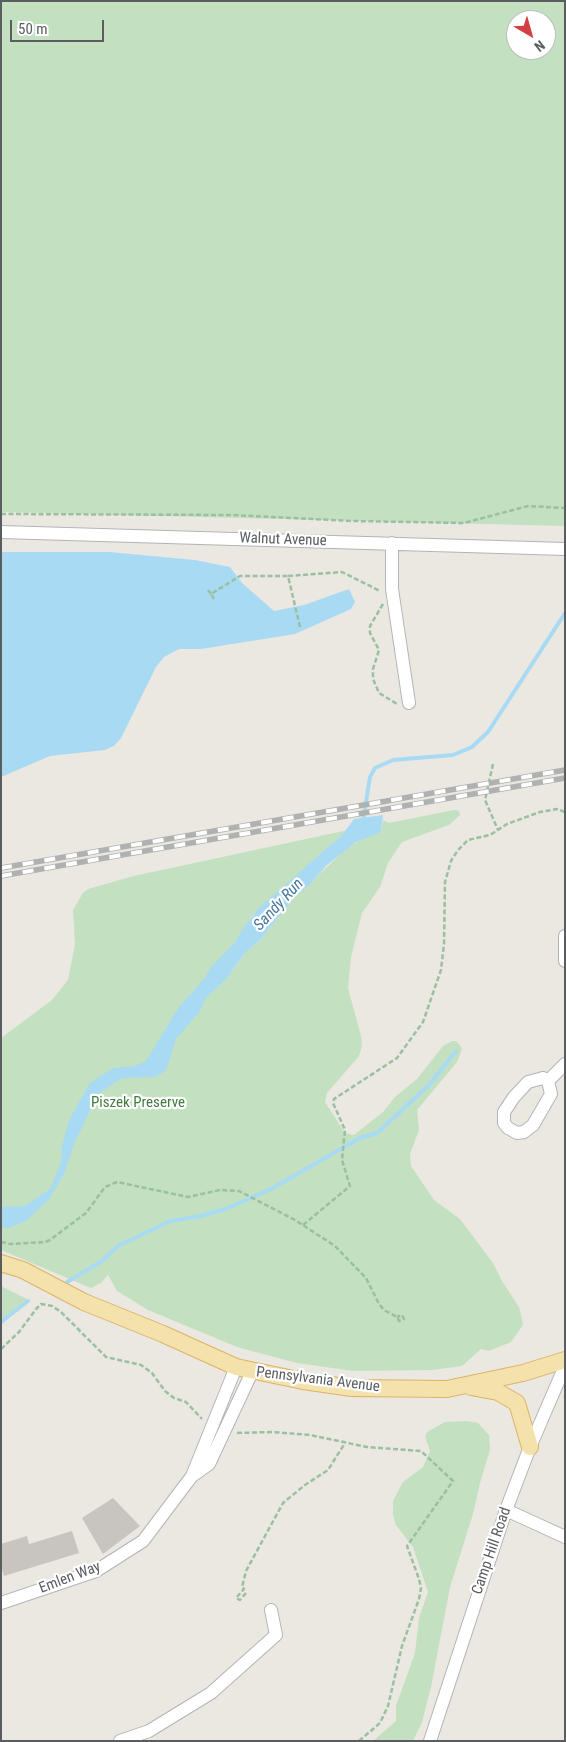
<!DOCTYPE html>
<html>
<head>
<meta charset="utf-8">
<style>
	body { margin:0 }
	#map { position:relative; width:566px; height:1742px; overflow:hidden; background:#ebe8e1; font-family:"Roboto Condensed",sans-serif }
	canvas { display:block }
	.frame { position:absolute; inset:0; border:2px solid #5a5d60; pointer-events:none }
	.north { position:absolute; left:506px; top:10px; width:50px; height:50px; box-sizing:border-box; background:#fff; border:1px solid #bdbebf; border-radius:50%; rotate:142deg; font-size:14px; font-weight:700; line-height:20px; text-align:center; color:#5a5d60 }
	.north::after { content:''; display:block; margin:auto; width:18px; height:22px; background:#d33f42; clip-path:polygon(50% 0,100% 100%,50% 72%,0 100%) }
	.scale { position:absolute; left:10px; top:20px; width:94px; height:22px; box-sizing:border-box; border:2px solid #5a5d60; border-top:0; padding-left:6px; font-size:15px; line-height:18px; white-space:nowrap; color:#5a5d60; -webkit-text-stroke:4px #fff; paint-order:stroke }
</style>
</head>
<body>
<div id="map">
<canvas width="566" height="1742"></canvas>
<div class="frame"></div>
<div class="north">N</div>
<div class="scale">50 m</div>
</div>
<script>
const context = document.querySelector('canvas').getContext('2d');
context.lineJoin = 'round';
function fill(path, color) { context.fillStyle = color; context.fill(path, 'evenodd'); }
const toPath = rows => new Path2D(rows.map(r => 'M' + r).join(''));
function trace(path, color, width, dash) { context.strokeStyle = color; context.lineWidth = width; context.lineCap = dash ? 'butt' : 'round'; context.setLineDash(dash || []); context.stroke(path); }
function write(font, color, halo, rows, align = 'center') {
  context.font = font + ' "Roboto Condensed",sans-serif'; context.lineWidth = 4.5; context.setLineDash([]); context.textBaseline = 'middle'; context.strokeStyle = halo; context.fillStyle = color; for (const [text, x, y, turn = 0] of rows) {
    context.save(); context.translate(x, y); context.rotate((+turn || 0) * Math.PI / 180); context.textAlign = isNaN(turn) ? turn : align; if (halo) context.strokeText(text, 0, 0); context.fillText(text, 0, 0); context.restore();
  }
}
const green = toPath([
	[1,1,565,1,565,526,1,512],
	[516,20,546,20,546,50,516,50],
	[454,810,459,811,460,815,449,825,402,842,388,863,380,887,362,913,351,957,348,988,361,1036,362,1046,359,1056,327,1093,325,1102,345,1133,354,1135,383,1112,395,1097,417,1079,443,1046,452,1041,456,1041,459,1044,462,1049,457,1062,417,1110,419,1130,410,1154,411,1166,434,1200,460,1219,493,1263,502,1281,519,1307,523,1325,511,1342,489,1351,481,1349,462,1366,432,1370,353,1371,297,1363,237,1347,148,1310,117,1291,108,1275,101,1283,91,1288,1,1250,1,1038,52,1000,68,980,75,944,73,910,83,893,88,889,134,876,348,830,253,915,235,942,218,962,228,977,244,954,261,939,294,898,346,849,365,837,381,832,383,820,389,823],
	[1,1286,27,1299,1,1325],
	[467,1421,478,1423,489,1435,490,1450,481,1479,473,1514,450,1587,431,1687,422,1722,413,1741,373,1741,396,1721,396,1706,415,1653,419,1618,428,1592,413,1547,396,1525,393,1515,393,1501,403,1482,423,1467,430,1451,425,1436,427,1432,445,1422]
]);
const water = toPath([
	[1,552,109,552,195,560,230,567,242,583,274,611,304,605,349,589,355,602,351,609,295,634,201,649,179,649,164,657,156,667,121,738,114,746,105,750,50,756,1,777],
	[383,815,381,832,356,842,327,865,309,885,294,898,261,939,244,954,228,977,205,999,200,1011,176,1039,167,1068,162,1073,155,1077,122,1078,98,1094,74,1144,64,1174,49,1199,26,1221,9,1228,1,1227,1,1207,25,1206,50,1189,61,1163,62,1146,69,1120,90,1083,113,1068,135,1066,146,1061,179,1007,204,979,211,967,235,942,244,927,260,907,342,835,354,819]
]);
const stream = toPath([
	[363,821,370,777,375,768,393,760,453,755,472,747,488,732,565,613],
	[67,1282,102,1261,118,1246,170,1221,201,1216,228,1208,271,1189,360,1138,377,1133,429,1085,456,1051],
	[1,1322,28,1301]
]);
const building = toPath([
	[113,1498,140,1526,103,1554,82,1518],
	[72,1531,79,1553,4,1576,1,1566,1,1544,27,1536,29,1544]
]);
const path = toPath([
	[1,514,231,515,353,521,464,523,528,506,565,508],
	[208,590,211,594],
	[214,599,211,594,240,576,288,576],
	[383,604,370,626,370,633,379,650,373,669,373,679,379,693,397,704],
	[300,627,288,576,342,572,380,591],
	[493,764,485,800,498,830],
	[303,1225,350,1186,342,1160,345,1130,333,1103,334,1099,397,1058,423,1022,441,970,444,944,445,882,451,861,458,850,468,840,490,835,507,824,540,812,557,809,565,812],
	[1,1242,10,1244,45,1242,50,1240,86,1213,105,1187,117,1182,188,1197,220,1190,239,1191,295,1220,335,1246,366,1278,379,1304,384,1310,397,1317,399,1321,404,1319,402,1315,397,1317],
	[1,1349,19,1332,37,1308,41,1304,52,1306,61,1312,106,1357,141,1365,152,1373,165,1391,174,1398,186,1402,202,1419],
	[237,1433,272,1432,310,1435,367,1447,421,1451,453,1481,407,1546,419,1579,421,1588,419,1599,402,1646,388,1706,380,1723,359,1741],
	[246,1593,240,1600,236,1598,244,1589,242,1587,246,1571,283,1503,305,1485,328,1470,345,1443]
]);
const minor = toPath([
	[1,532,565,549],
	[392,543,392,589,409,703],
	[565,936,565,961],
	[543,1078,548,1081,551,1094,533,1125,524,1132,517,1133,508,1128,504,1123,504,1112,514,1097,528,1082,543,1078],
	[548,1081,565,1064],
	[192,1476,236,1367],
	[506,1510,565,1537],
	[1,1603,96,1571,143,1541,192,1476,209,1464,252,1372],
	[120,1741,149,1731,211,1693,276,1635,271,1610],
	[430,1741,506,1510,530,1447,565,1366]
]);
const major = toPath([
	[1,1263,23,1270,84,1302,163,1334,236,1367,303,1381,352,1388,447,1389,523,1373,565,1360],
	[471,1387,498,1392,517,1403,530,1447]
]);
const rail = toPath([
	[1,868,565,770],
	[1,876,565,778]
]);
const streetNames = [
	["Walnut Avenue",283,540,2],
	["Pennsylvania Avenue",318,1380,7],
	["Camp Hill Road",492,1551,-71],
	["Emlen Way",70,1578,-21]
];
const parkNames = [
	["Piszek Preserve",138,1103]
];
const waterNames = [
	["Sandy Run",279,905,-47]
];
fill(green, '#c3e0c0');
fill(water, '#a8daf4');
trace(stream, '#a8daf4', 4);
fill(building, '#c8c5c0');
trace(minor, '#b2b4b7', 14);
trace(major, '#dfb266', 18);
trace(path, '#9ac0a1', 2.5, [5, 2.5]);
trace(minor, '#fff', 12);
trace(major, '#f4e2ad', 16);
trace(rail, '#b0b1b1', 5.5);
trace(rail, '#fff', 4, [11]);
write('15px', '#5a5d60', '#fff', streetNames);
write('15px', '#407c3e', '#fff', parkNames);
write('italic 16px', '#46779b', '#fff', waterNames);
</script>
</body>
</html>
